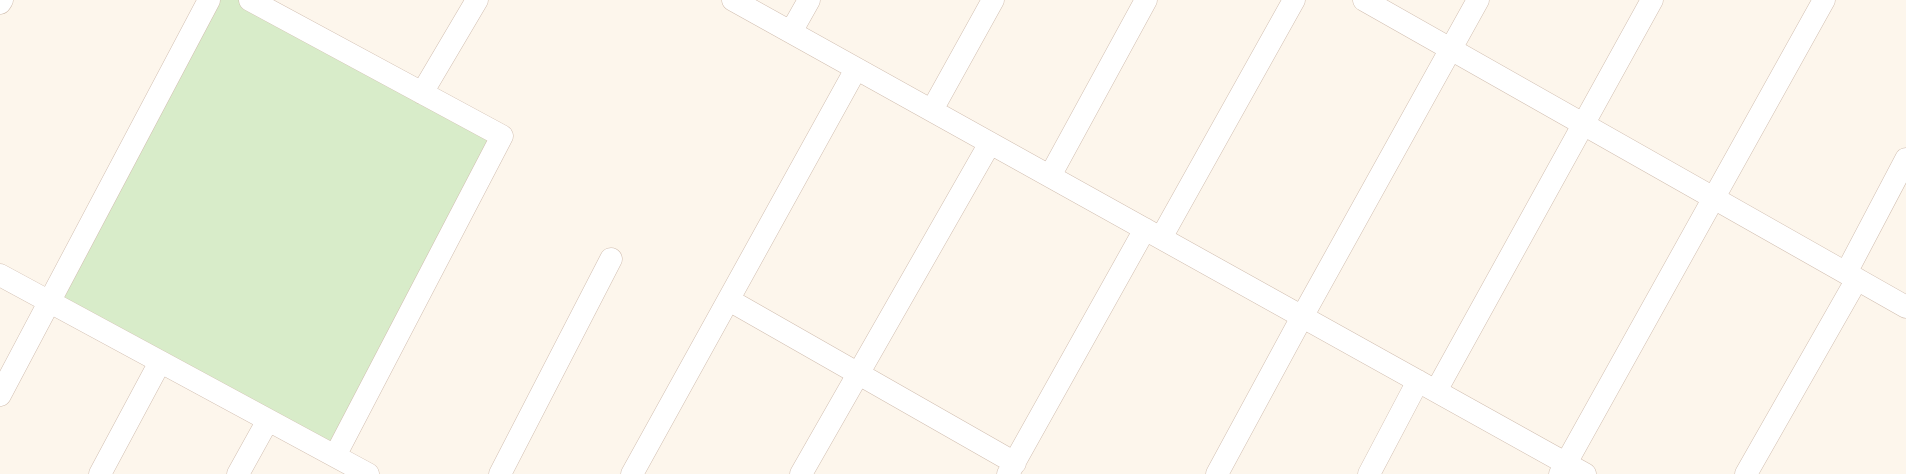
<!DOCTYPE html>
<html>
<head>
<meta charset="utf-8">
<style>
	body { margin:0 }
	canvas { display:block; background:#fdf6ec }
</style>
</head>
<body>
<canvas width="1906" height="474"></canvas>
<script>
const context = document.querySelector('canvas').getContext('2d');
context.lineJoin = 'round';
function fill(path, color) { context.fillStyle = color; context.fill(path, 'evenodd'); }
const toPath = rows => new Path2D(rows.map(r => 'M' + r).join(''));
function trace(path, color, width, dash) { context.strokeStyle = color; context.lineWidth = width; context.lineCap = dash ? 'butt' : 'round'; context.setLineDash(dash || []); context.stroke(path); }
const green = toPath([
	[209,0,250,0,502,136,335,456,50,302]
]);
const minor = toPath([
	[250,0,502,136,335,456],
	[733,0,1585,474],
	[1364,0,1906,307],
	[0,3,2,0],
	[791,32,809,0],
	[422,93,477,0],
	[932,110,993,0],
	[1050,176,1146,0],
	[1161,238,1294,0],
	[1846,273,1906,159],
	[0,275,368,474],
	[729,300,1015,463],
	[1436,391,1652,0],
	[0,395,209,0],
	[100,474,160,362],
	[238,474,268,420],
	[500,474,611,259],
	[632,474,856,69],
	[801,474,990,143],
	[1008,474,1145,229],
	[1217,474,1302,317,1478,0],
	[1369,474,1418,381],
	[1560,474,1824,0],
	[1746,474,1857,279]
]);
fill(green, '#d8ecc9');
trace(minor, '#d1beb0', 23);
trace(minor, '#fff', 22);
</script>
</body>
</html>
